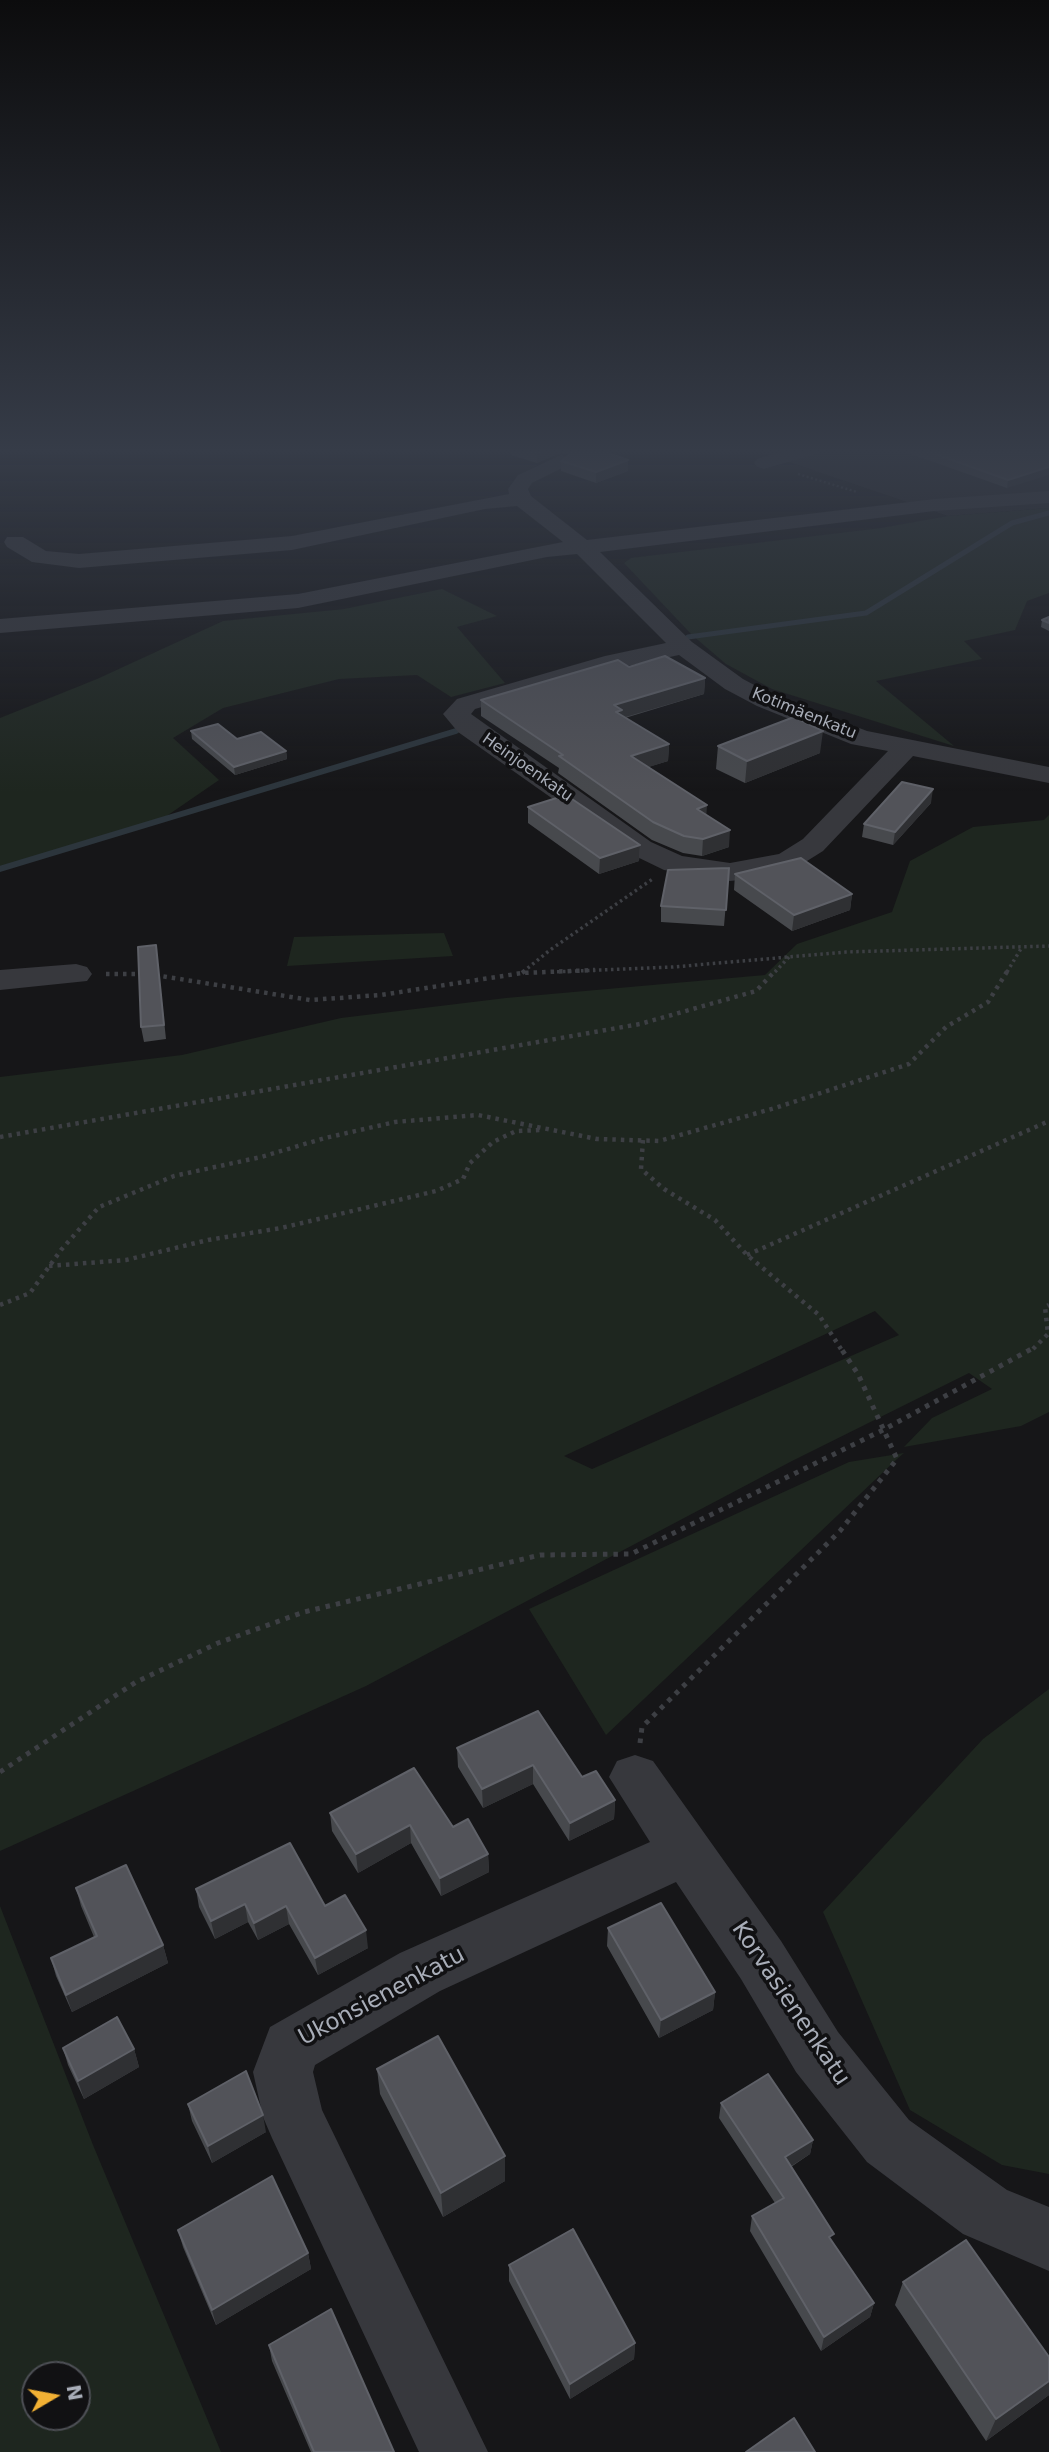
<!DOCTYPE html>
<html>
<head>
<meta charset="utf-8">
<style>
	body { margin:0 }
	#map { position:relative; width:1049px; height:2452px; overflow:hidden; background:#161618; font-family:"DejaVu Sans",sans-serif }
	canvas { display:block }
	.north { position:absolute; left:21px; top:2361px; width:70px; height:70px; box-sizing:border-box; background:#111113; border:2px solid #4d4f55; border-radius:50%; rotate:80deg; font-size:19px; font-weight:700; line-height:28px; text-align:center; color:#a8adb8 }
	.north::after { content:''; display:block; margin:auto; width:24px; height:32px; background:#f2b134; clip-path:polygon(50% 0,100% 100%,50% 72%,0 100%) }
</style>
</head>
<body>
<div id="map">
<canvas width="1049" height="2452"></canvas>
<div class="north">N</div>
</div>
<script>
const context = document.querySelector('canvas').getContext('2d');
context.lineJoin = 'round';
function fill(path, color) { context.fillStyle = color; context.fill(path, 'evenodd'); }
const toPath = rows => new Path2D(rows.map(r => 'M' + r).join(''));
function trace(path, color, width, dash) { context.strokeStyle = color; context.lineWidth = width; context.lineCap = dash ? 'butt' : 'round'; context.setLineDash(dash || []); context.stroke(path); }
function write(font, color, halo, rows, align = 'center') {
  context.font = font + ' "DejaVu Sans",sans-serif'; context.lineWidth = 7; context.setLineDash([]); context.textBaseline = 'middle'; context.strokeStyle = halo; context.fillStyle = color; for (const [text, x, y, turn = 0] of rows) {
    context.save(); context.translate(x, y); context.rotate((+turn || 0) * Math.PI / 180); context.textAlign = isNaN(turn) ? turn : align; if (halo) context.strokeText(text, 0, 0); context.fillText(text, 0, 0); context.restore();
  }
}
const built = toPath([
	[751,449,1049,449,1049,508,948,516]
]);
const green = toPath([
	[1049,508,1049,593,1027,601,1015,630,964,641,982,659,876,681,954,746,772,689,726,664,692,635,624,563,631,558,881,528,948,516],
	[442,589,497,616,457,627,505,683,451,697,417,675,339,679,223,708,173,738,219,780,155,824,0,870,0,718,97,679,223,621,344,609],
	[1049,815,1049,1412,1021,1426,904,1447,932,1418,992,1389,969,1373,792,1461,366,1686,0,1851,0,1077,182,1055,341,1018,506,998,765,975,797,944,892,912,910,861,973,827,1044,820],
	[875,1311,899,1335,592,1469,564,1456],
	[444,933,453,956,287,966,294,937],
	[904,1453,897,1459,606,1735,529,1609,849,1462],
	[1049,1689,1049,2174,1002,2165,910,2110,823,1912,983,1739],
	[0,1906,93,2145,221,2452,0,2452],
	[35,2375,77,2375,77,2417,35,2417]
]);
const streamFar1 = toPath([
	[688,637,866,613,1012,523,1049,513]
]);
const stream = toPath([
	[0,869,456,731]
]);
const pathFar3 = toPath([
	[798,474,857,492]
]);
const pathFar2 = toPath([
	[523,972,550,950,654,878],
	[551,972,673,967,846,952,1049,946],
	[775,972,789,957],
	[1007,972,1022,947]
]);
const pathFar1 = toPath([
	[522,973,526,970],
	[106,974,143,974],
	[155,975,310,1000,381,995,522,973,595,970],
	[0,1137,640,1024,756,991,776,970],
	[643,1140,641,1169,664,1189,715,1220,747,1255,819,1315,841,1349],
	[747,1255,1049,1121],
	[49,1266,126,1260,208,1240,281,1228,436,1191,463,1179,470,1163,493,1142,516,1131,541,1130],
	[0,1305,30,1293,61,1250,99,1207,174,1176,261,1157,325,1138,395,1122,478,1115,597,1139,659,1141,775,1108,909,1064,946,1027,988,1002,1008,970],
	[1033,1349,1048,1334,1045,1307,1049,1305]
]);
const path = toPath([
	[640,1743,642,1727,840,1531,897,1459,858,1374,840,1347],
	[0,1772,136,1682,218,1643,304,1612,540,1555,631,1554,883,1430,1035,1347]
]);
const minor = toPath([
	[792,449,822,449,819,453,764,469,757,467,754,463,757,459,792,449],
	[561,455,568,457,571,461,568,465,532,483,528,489,531,496,587,540,935,499,1049,491,1049,503,935,511,600,552,692,642,743,679,775,696,867,731,1049,767,1049,783,913,756,823,851,799,866,757,878,730,881,664,870,631,854,458,732,443,714,457,699,605,656,666,643,577,554,547,557,298,608,0,633,0,619,298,594,563,542,517,506,485,509,292,550,79,568,32,562,7,547,4,542,7,537,23,537,46,551,79,554,292,536,509,494,508,489,518,475,561,455],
	[679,655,725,689,757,706,851,744,888,751,803,839,779,854,730,863,682,856,651,842,471,714,475,709,618,668,679,655],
	[76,964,87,967,92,974,87,981,0,990,0,970,76,964],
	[635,1755,653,1761,781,1941,838,2032,909,2120,1007,2190,1049,2207,1049,2271,963,2234,867,2162,796,2072,741,1979,676,1882,440,1991,315,2065,313,2072,322,2110,488,2452,419,2452,272,2138,263,2117,253,2072,270,2027,400,1953,650,1842,609,1777,617,1761,635,1755]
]);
const wall = toPath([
	[511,449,596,449,628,471,596,483,561,471,561,461,569,454,560,453,537,463,511,455],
	[897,449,1049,449,1007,488],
	[1049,617,1049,631,1041,627,1042,620],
	[629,667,705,678,704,694,625,718,669,744,668,761,648,767,706,814,729,847,702,856,683,853,652,840,558,773,559,768,481,716,481,700],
	[191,731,237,739,286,751,287,759,235,775,192,739],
	[718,746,820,753,745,783,716,769],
	[931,803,893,845,862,837,864,824],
	[528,807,640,845,639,861,599,874,528,823],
	[729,868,724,926,661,922,661,906],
	[735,874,852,894,850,910,792,931,734,890],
	[156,945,166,1039,144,1042,141,1027],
	[457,1748,582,1777,615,1800,614,1819,569,1841,533,1784,483,1808,458,1767],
	[330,1813,453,1827,488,1854,489,1872,441,1896,411,1843,358,1873,332,1831],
	[76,1888,163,1945,168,1963,72,2012,56,1976,51,1958,94,1937,81,1906],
	[196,1889,325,1906,368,1948,318,1975,289,1924,258,1940,248,1922,215,1939,199,1907],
	[608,1928,715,1992,713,2010,659,2038,607,1946],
	[63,2048,134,2049,139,2067,84,2099,68,2065],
	[377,2069,505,2181,443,2217,380,2094],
	[721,2103,813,2140,810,2154,791,2167,832,2241,874,2303,870,2317,821,2351,750,2231,752,2216,775,2203,719,2118],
	[188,2104,266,2132,212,2163,192,2121],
	[178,2230,308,2253,311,2269,216,2325,183,2247],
	[509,2265,635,2343,634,2359,570,2399,509,2281],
	[903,2282,1049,2357,1049,2395,986,2441,895,2305],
	[269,2345,394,2452,311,2452,272,2361]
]);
const shadedWall = toPath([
	[546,449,560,449,560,453,537,463,537,453],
	[628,460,628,471,596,483,596,472],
	[1049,467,1049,475,1007,488,1008,480],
	[705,678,704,694,622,718,622,727,614,705],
	[823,731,820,753,745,783,747,761],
	[669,744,668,761,630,773,631,756],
	[286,751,287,759,235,775,234,767],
	[933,789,931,803,893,845,895,832],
	[707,805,706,822,697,809],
	[730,830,729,847,702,856,703,839],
	[640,845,639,861,599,874,600,858],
	[852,894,850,910,792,931,794,915],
	[533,1765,533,1784,483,1808,482,1789],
	[615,1800,614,1819,569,1841,570,1823],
	[410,1825,411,1843,358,1873,356,1854],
	[488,1854,489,1872,441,1896,440,1878],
	[245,1904,248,1922,215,1939,211,1921],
	[286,1906,289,1924,258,1940,254,1923],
	[366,1930,368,1948,318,1975,315,1958],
	[163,1945,168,1963,72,2012,66,1995],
	[715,1992,713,2010,659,2038,661,2020],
	[134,2049,139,2067,84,2099,78,2081],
	[263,2115,266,2132,212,2163,208,2146],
	[813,2140,810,2154,782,2172,785,2157],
	[505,2156,505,2181,443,2217,441,2193],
	[308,2253,311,2269,216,2325,212,2310],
	[874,2303,870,2317,821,2351,824,2337],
	[635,2343,634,2359,570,2399,570,2384],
	[1049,2381,1049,2395,986,2441,996,2419]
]);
const building = toPath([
	[524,449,546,449,537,453,524,449],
	[572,449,596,449,628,460,596,472,561,461,573,452,572,449],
	[921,449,1049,449,1049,467,1008,480,921,449],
	[1049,617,1049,623,1042,620,1049,617],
	[665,656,705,678,614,705,622,710,616,712,669,744,631,756,707,805,697,809,730,830,703,839,684,836,653,822,559,756,563,755,481,700,618,660,629,667,665,656],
	[794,717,823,731,747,761,718,746,794,717],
	[218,724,237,739,261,732,286,751,234,767,191,731,218,724],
	[902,782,933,789,895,832,864,824,902,782],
	[566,795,640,845,600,858,528,807,566,795],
	[801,858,852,894,794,915,735,874,801,858],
	[729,868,726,910,661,906,668,870,729,868],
	[156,945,164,1025,141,1027,138,947,156,945],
	[538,1711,582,1777,596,1771,615,1800,570,1823,533,1765,482,1789,457,1748,538,1711],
	[414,1768,453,1827,468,1819,488,1854,440,1878,410,1825,356,1854,330,1813,414,1768],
	[290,1843,325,1906,345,1895,366,1930,315,1958,286,1906,254,1923,245,1904,211,1921,196,1889,290,1843],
	[126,1865,163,1945,66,1995,51,1958,97,1936,76,1888,126,1865],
	[661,1903,715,1992,661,2020,608,1928,661,1903],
	[117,2017,134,2049,78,2081,63,2048,117,2017],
	[438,2036,505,2156,441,2193,377,2069,438,2036],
	[246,2071,263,2115,208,2146,188,2104,246,2071],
	[768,2074,813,2140,785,2157,834,2234,829,2237,874,2303,824,2337,752,2216,784,2198,721,2103,768,2074],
	[272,2176,308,2253,212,2310,178,2230,272,2176],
	[573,2229,635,2343,570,2384,509,2265,573,2229],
	[966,2240,1049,2357,1049,2381,996,2419,903,2282,966,2240],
	[331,2309,394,2452,314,2452,269,2345,331,2309],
	[794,2418,815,2452,746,2452,794,2418]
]);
const farStreetnames = [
	["Kotimäenkatu",804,714,22],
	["Heinjoenkatu",527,768,35]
];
const nearStreetnames = [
	["Ukonsienenkatu",382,1997,-28],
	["Korvasienenkatu",790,2004,56]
];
fill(built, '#222225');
fill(green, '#1e261f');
trace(streamFar1, '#2c353c', 5);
trace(stream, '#2c353c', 6);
trace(pathFar3, '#3d3f44', 2.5, [2, 2.5]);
trace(pathFar2, '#3d3f44', 3.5, [2.5, 3.5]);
trace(pathFar1, '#3d3f44', 4.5, [3.5, 5]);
trace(path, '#3d3f44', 5, [4.5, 6]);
fill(minor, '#37383d');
fill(wall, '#47494d');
fill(shadedWall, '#2f3033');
fill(building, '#525359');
trace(building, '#5f6168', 2);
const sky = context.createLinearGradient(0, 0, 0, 792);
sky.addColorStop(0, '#0c0c0d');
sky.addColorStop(0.57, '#363c48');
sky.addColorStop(1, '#363c4800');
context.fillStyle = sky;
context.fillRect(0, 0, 1049, 792);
write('16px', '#a8adb8', '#111113', farStreetnames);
write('23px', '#a8adb8', '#111113', nearStreetnames);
</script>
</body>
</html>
